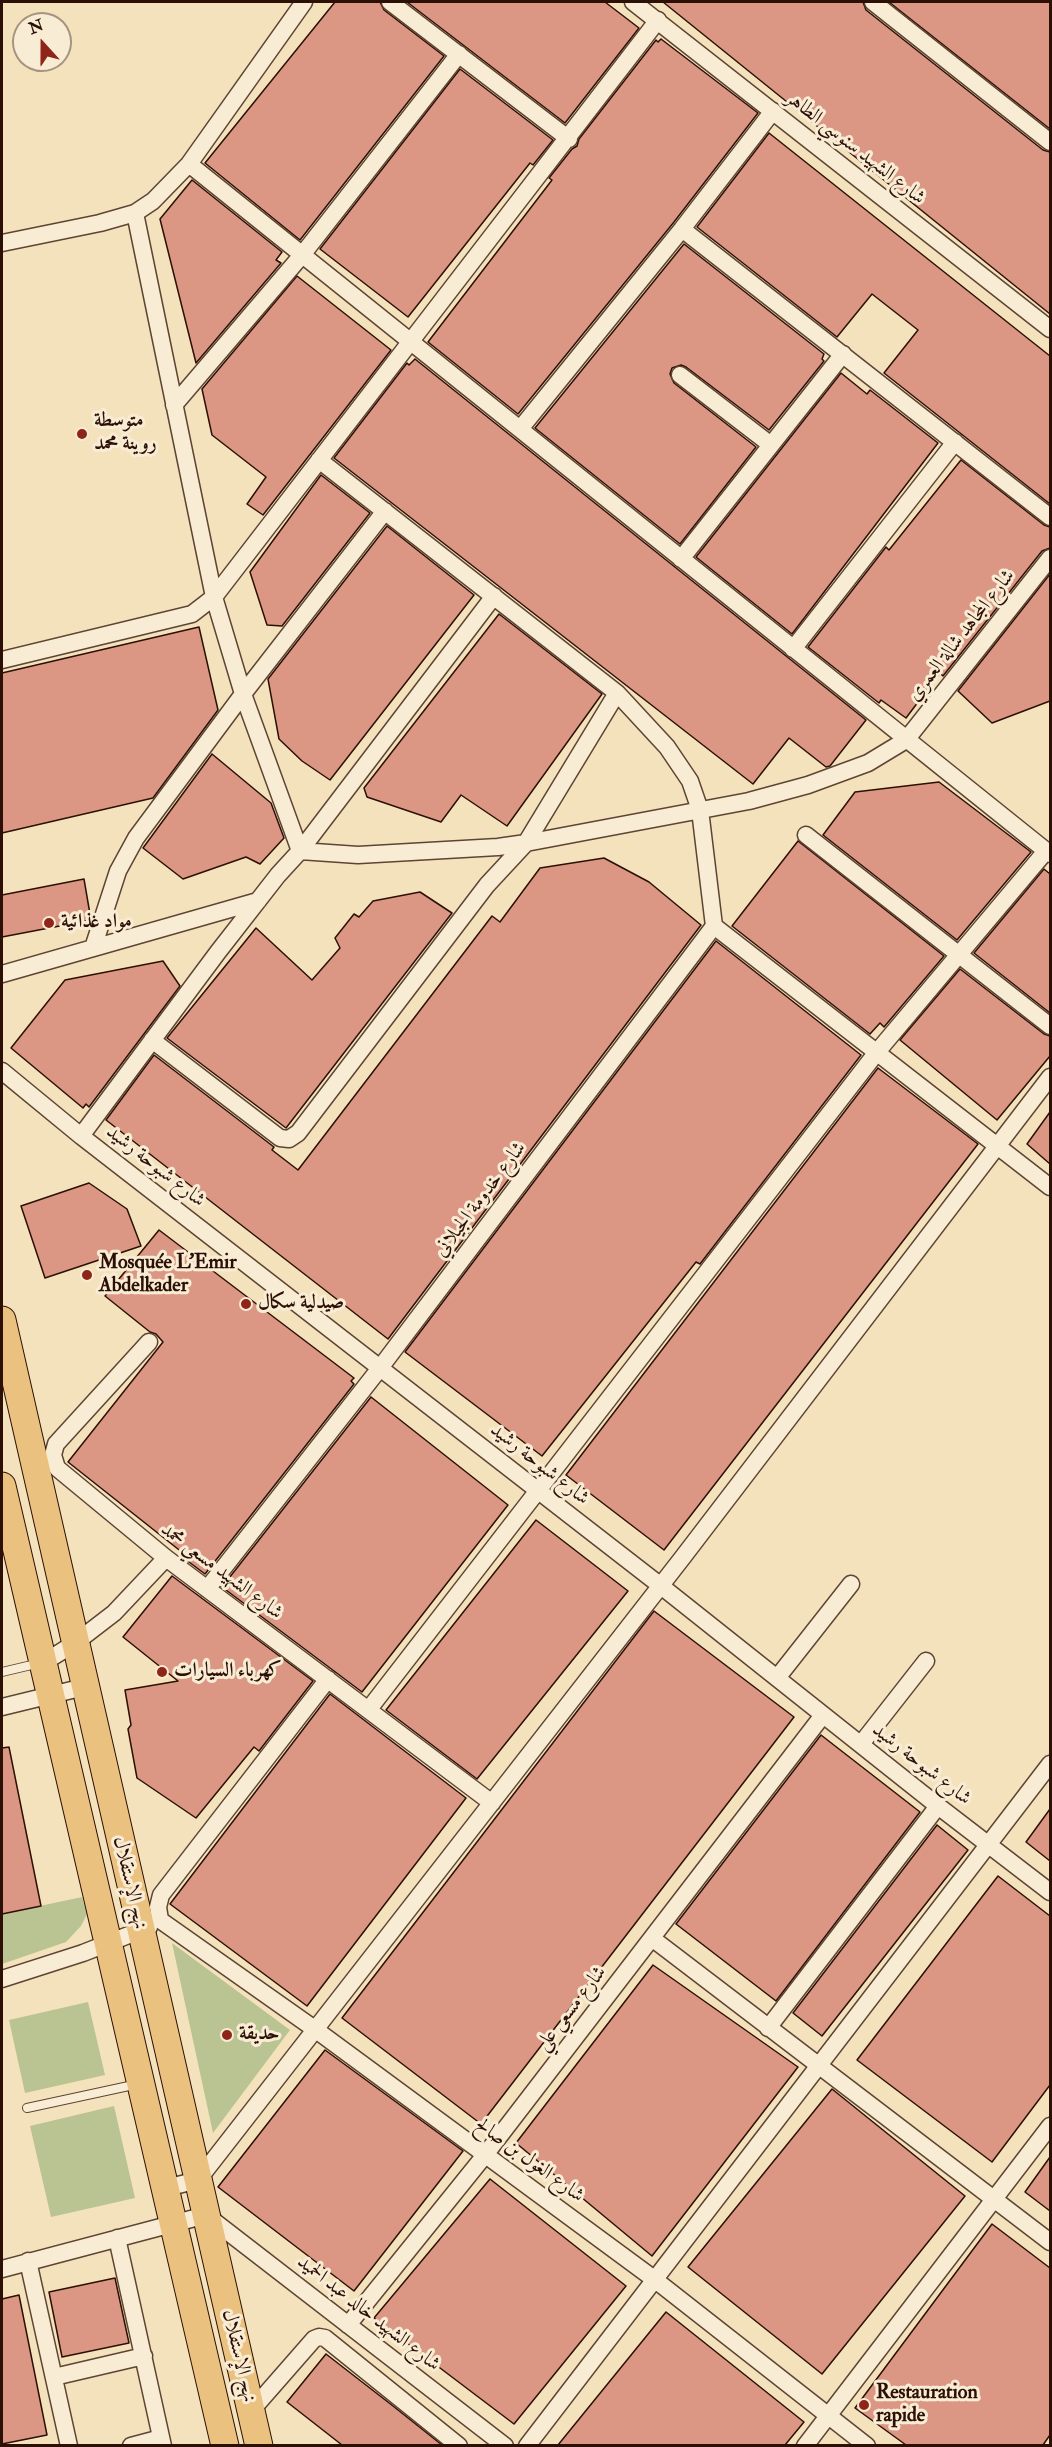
<!DOCTYPE html>
<html>
<head>
<meta charset="utf-8">
<style>
	body { margin:0 }
	#map { position:relative; width:1052px; height:2447px; overflow:hidden; background:#f4e2bd; font-family:"IM FELL Double Pica",serif }
	canvas { display:block }
	.frame { position:absolute; inset:0; border:3px solid #2c1005; pointer-events:none }
	.north { position:absolute; left:12px; top:12px; width:60px; height:60px; box-sizing:border-box; background:#f8ecd4; border:2px solid #a69481; border-radius:50%; rotate:339deg; font-size:16px; font-weight:700; line-height:24px; text-align:center; color:#2c1005 }
	.north::after { content:''; display:block; margin:auto; width:21px; height:27px; background:#8f2418; clip-path:polygon(50% 0,100% 100%,50% 72%,0 100%) }
</style>
</head>
<body>
<div id="map">
<canvas width="1052" height="2447"></canvas>
<div class="frame"></div>
<div class="north">N</div>
</div>
<script>
const context = document.querySelector('canvas').getContext('2d');
context.lineJoin = 'round';
function fill(path, color) { context.fillStyle = color; context.fill(path, 'evenodd'); }
const toPath = rows => new Path2D(rows.map(r => 'M' + r).join(''));
function trace(path, color, width, dash) { context.strokeStyle = color; context.lineWidth = width; context.lineCap = dash ? 'butt' : 'round'; context.setLineDash(dash || []); context.stroke(path); }
function write(font, color, halo, rows, align = 'center') {
  context.font = font + ' "IM FELL Double Pica",Amiri,serif'; context.lineWidth = 6; context.setLineDash([]); context.textBaseline = 'middle'; context.strokeStyle = halo; context.fillStyle = color; for (const [text, x, y, turn = 0] of rows) {
    context.save(); context.translate(x, y); context.rotate((+turn || 0) * Math.PI / 180); context.textAlign = isNaN(turn) ? turn : align; if (halo) context.strokeText(text, 0, 0); context.fillText(text, 0, 0); context.restore();
  }
}
const green = toPath([
	[82,1897,87,1914,81,1926,66,1942,2,1964,2,1914],
	[172,1943,290,2030,213,2133],
	[88,2002,105,2075,25,2093,9,2020],
	[114,2106,135,2198,51,2217,30,2126]
]);
const building = toPath([
	[335,2,380,2,384,10,444,56,300,240,205,163,335,2],
	[407,2,605,2,639,28,565,123,407,2],
	[663,2,863,2,866,10,1043,150,1050,152,1050,314,663,2],
	[889,2,1050,2,1050,129,889,2],
	[661,39,758,113,674,222,518,414,428,342,552,180,549,178,572,149,577,146,579,139,656,40,658,42,661,39],
	[460,69,553,140,533,165,530,163,408,317,320,249,460,69],
	[769,133,1050,356,1050,504,884,373,918,330,872,294,837,337,697,227,769,133],
	[192,180,282,252,276,260,281,263,196,363,160,219,192,180],
	[684,244,824,354,822,359,824,361,769,430,686,367,681,365,672,368,670,374,674,383,756,447,680,544,535,428,684,244],
	[297,276,391,350,263,515,247,504,266,477,212,435,202,389,297,276],
	[415,359,866,720,830,766,826,767,789,738,753,784,334,458,407,363,409,365,415,359],
	[841,373,867,394,870,390,938,443,792,634,696,557,841,373],
	[961,460,1044,525,1050,527,1050,548,1042,551,943,676,940,673,906,718,881,700,879,703,808,647,886,547,889,550,961,460],
	[321,475,370,513,282,626,267,625,250,572,321,475],
	[387,526,474,595,330,780,302,761,279,739,268,679,387,526],
	[1050,574,1050,701,992,723,958,691,1050,574],
	[499,614,602,694,507,826,461,795,441,822,367,797,364,788,499,614],
	[199,627,218,710,153,798,2,833,2,673,199,627],
	[212,754,271,803,284,838,260,864,246,857,183,879,143,848,212,754],
	[939,782,1031,852,957,940,823,835,855,792,939,782],
	[798,841,944,956,884,1027,880,1023,870,1034,732,926,798,841],
	[604,858,649,882,701,925,388,1339,106,1120,154,1055,274,1147,272,1150,298,1170,492,916,500,922,540,868,604,858],
	[1044,869,1050,874,1050,1013,974,953,1044,869],
	[84,879,91,920,2,937,2,895,84,879],
	[420,892,452,913,286,1128,167,1038,256,928,312,980,340,948,335,938,354,914,359,917,373,901,420,892],
	[716,941,861,1055,700,1264,696,1262,542,1456,405,1352,716,941],
	[163,961,180,986,89,1107,86,1104,83,1108,11,1048,65,980,163,961],
	[960,969,1044,1034,1050,1036,1050,1056,997,1120,900,1040,960,969],
	[878,1068,978,1144,664,1550,566,1475,878,1068],
	[1050,1112,1050,1164,1027,1144,1050,1112],
	[89,1183,127,1209,141,1246,45,1278,21,1206,89,1183],
	[159,1230,354,1378,351,1381,354,1384,205,1574,185,1559,188,1557,68,1462,163,1342,156,1334,150,1332,105,1296,159,1230],
	[371,1397,508,1505,362,1692,222,1587,371,1397],
	[536,1520,628,1591,477,1779,386,1710,536,1520],
	[172,1576,313,1681,259,1751,254,1747,196,1818,137,1778,128,1729,131,1725,125,1690,178,1681,123,1637,172,1576],
	[654,1611,794,1717,481,2124,342,2018,654,1611],
	[330,1694,466,1798,307,2006,170,1904,330,1694],
	[821,1735,920,1812,776,2001,676,1924,821,1735],
	[9,1747,41,1906,2,1914,2,1748,9,1747],
	[1050,1809,1050,1861,1026,1842,1050,1809],
	[937,1825,968,1850,822,2036,793,2013,937,1825],
	[998,1876,1050,1916,1050,2085,992,2162,857,2060,998,1876],
	[653,1965,798,2067,652,2256,516,2143,653,1965],
	[325,2050,463,2151,354,2291,218,2187,325,2050],
	[832,2089,965,2196,822,2374,688,2267,832,2089],
	[1050,2157,1050,2211,1025,2192,1050,2157],
	[490,2179,626,2286,514,2424,374,2318,490,2179],
	[992,2224,1050,2268,1050,2435,1043,2445,906,2445,855,2408,992,2224],
	[115,2278,129,2343,62,2357,49,2292,115,2278],
	[19,2295,47,2435,2,2444,2,2299,19,2295],
	[666,2312,804,2422,785,2445,558,2445,666,2312],
	[326,2354,393,2406,442,2445,342,2445,287,2402,326,2354]
]);
const lane = toPath([
	[2,1672,40,1663],
	[27,2108,138,2084]
]);
const street = toPath([
	[390,2,569,139],
	[633,2,1050,329],
	[873,2,1050,142],
	[189,164,1050,854],
	[135,213,214,597,243,694,300,851,358,855,498,847,526,843,749,801,808,785,868,763,906,740,1050,558],
	[682,229,1050,517],
	[2,243,100,223,135,213,153,201,189,164,304,2],
	[680,375,771,445],
	[174,405,302,255,459,54],
	[520,429,682,229,773,111],
	[681,559,843,354],
	[793,649,955,442],
	[2,660,192,614,214,597,658,20],
	[806,835,1050,1026],
	[714,926,1050,1187],
	[93,948,118,871,136,838,243,694,385,511],
	[2,974,258,901],
	[152,1040,280,1138,289,1139,298,1133,487,885,526,843,617,693],
	[2,1071,81,1136,661,1586,938,1806,1050,1892],
	[81,1136,218,952,278,875,300,851,494,596],
	[149,1342,56,1444,53,1455,57,1468,166,1558,492,1803],
	[207,1589,380,1368,714,926,700,810,690,781,667,747,617,693,319,460],
	[43,1663,75,1643,114,1613,166,1558],
	[777,1678,851,1584],
	[2,1707,84,1687],
	[369,1709,877,1052,1046,851],
	[861,1744,926,1661],
	[160,1920,316,2030,654,2279,867,2446],
	[160,1920,158,1907,161,1895,328,1679],
	[653,1939,1050,2242],
	[2,1979,83,1953,149,1927],
	[768,2028,938,1806],
	[166,2188,198,2180,683,1557,1050,1077],
	[117,2238,163,2446],
	[28,2261,69,2446],
	[2,2269,206,2215,505,2446],
	[348,2325,485,2155,823,1715],
	[54,2377,144,2356],
	[251,2411,314,2339,319,2337,325,2338,459,2446],
	[131,2446,161,2438],
	[527,2446,1050,1764],
	[805,2446,1050,2126]
]);
const primary = toPath([
	[2,1320,259,2446],
	[2,1486,225,2446]
]);
const markers = [
	[82,434,6,"#8f2418"],
	[49,923,6,"#8f2418"],
	[87,1275,6,"#8f2418"],
	[246,1304,6,"#8f2418"],
	[162,1672,6,"#8f2418"],
	[227,2035,6,"#8f2418"],
	[864,2405,6,"#8f2418"]
];
const streetNames = [
	["شارع الشهيد سنوسي الطاهر",855,149,38],
	["شارع المجاهد شالة العمري",962,636,-52],
	["شارع شبوحة رشيد",155,1167,38],
	["شارع خدومة الجيلاني",481,1200,-53],
	["شارع شبوحة رشيد",539,1465,38],
	["شارع الشهيد مسعي محمد",221,1572,37],
	["شارع شبوحة رشيد",921,1765,38],
	["نهج الإستقلال",129,1883,77],
	["شارع مسعي علي",572,2009,-52],
	["شارع الغول بن صالح",529,2161,36],
	["شارع الشهيد خالد عبد الحميد",368,2314,38],
	["نهج الإستقلال",238,2356,77]
];
const poiNames = [
	["متوسطة",94,422],
	["روينة محمد",94,445],
	["مواد غذائية",61,923],
	["Mosquée L'Emir",99,1264],
	["Abdelkader",99,1287],
	["صيدلية سكال",258,1304],
	["كهرباء السيارات",174,1672],
	["حديقة",239,2035],
	["Restauration",876,2394],
	["rapide",876,2417]
];
fill(green, '#bac392');
fill(building, '#db9684');
trace(building, '#2c1005', 1.5);
trace(lane, '#5e4433', 10);
trace(street, '#5e4433', 19);
trace(primary, '#2c1005', 29);
trace(lane, '#f8ecd4', 8);
trace(street, '#f8ecd4', 16);
trace(primary, '#eac17e', 27);
for (const [x, y, r, color] of markers) { const dot = new Path2D(); dot.arc(x, y, r, 0, 2 * Math.PI); context.fillStyle = color; context.fill(dot); trace(dot, '#f8ecd4', 2); }
write('20px', '#2c1005', '#f8ecd4', streetNames);
write('bold 20px', '#2c1005', '#f8ecd4', poiNames, 'left');
</script>
</body>
</html>
